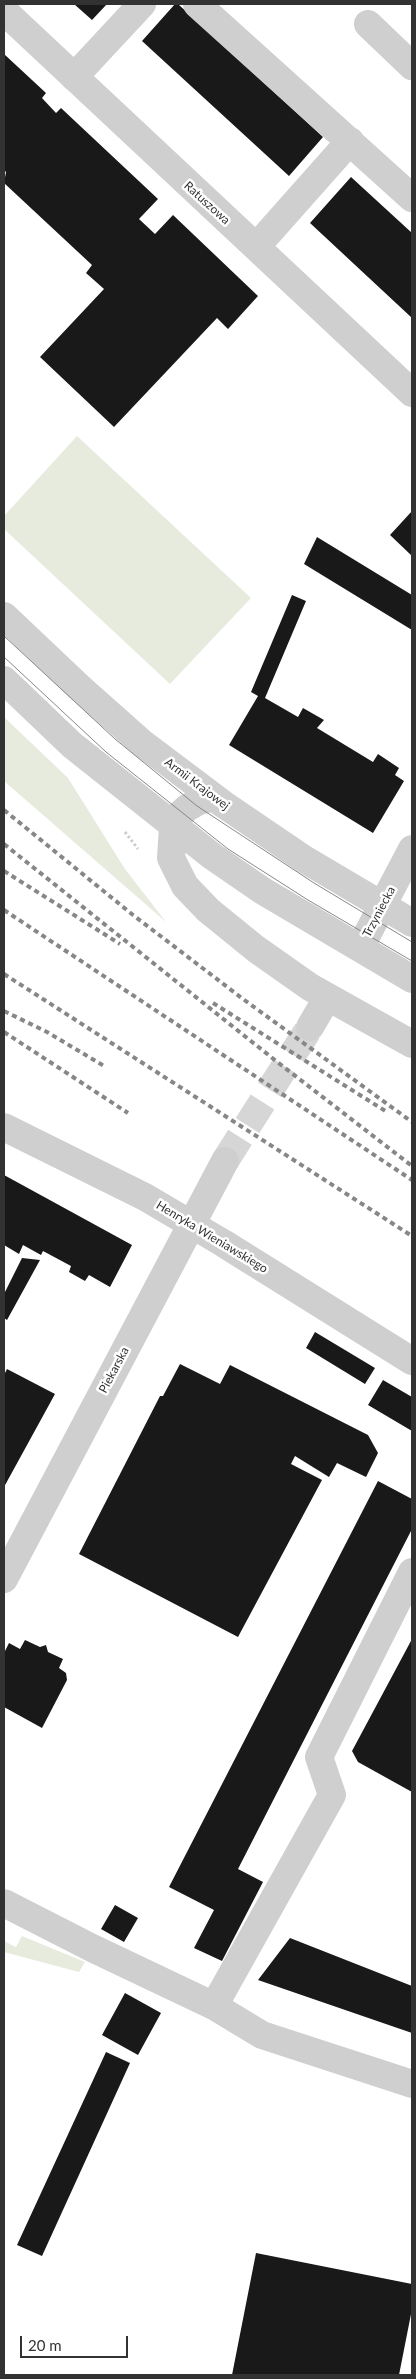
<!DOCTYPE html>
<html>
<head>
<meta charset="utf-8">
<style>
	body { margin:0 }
	#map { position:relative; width:416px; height:2379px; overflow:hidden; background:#fff; font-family:Lato,sans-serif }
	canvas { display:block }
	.frame { position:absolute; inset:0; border:5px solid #323232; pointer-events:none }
	.scale { position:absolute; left:20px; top:2336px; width:108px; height:22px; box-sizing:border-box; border:2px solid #323232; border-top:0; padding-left:6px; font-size:15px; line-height:18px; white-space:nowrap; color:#323232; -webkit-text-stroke:4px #fff; paint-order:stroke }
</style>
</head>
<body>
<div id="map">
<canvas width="416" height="2379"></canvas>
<div class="frame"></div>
<div class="scale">20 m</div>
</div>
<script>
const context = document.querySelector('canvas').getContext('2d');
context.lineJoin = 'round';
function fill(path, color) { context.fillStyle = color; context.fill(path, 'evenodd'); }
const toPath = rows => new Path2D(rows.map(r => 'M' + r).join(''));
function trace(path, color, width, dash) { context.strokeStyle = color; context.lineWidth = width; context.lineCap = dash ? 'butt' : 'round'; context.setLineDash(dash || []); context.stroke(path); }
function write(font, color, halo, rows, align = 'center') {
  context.font = font + ' Lato,sans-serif'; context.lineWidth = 5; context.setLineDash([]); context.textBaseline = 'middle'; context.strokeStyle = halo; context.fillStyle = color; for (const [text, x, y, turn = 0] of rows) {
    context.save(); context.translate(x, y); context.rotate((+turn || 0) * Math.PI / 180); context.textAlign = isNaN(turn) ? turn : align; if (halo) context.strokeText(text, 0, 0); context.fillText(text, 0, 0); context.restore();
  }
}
const green = toPath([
	[77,436,251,598,170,684,4,529,4,516],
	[4,717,68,778,125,869,166,922,4,781],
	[22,1936,85,1962,79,1972,4,1952,4,1941,16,1947]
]);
const building = toPath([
	[74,4,107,4,92,20],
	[175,4,178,4,323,137,289,176,142,41],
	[4,54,46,93,42,98,56,113,61,108,158,199,139,219,155,234,173,215,258,296,228,329,217,318,114,427,40,357,104,289,86,273,92,265,4,183,6,172,4,170],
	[351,177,412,233,412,318,310,223],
	[412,511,412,556,390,535],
	[317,537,412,595,412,630,304,564],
	[292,595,306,601,265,698,298,717,303,708,324,720,317,728,373,762,378,754,399,768,395,775,404,781,373,833,229,745,258,696,251,692],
	[4,1175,132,1245,110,1287,89,1275,85,1281,69,1272,71,1266,43,1251,41,1255,23,1245,19,1254,4,1245],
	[22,1258,40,1260,7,1320,4,1318,4,1294],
	[315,1332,375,1368,365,1384,306,1348],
	[180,1364,220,1384,230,1365,368,1435,378,1453,366,1477,337,1463,329,1477,295,1456,291,1464,322,1480,238,1637,79,1554,160,1396,163,1396],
	[7,1369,55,1394,4,1487,4,1375],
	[383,1380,412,1397,412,1431,368,1405],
	[378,1481,412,1499,412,1529,238,1869,263,1882,222,1961,194,1948,214,1910,169,1887],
	[412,1639,412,1792,358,1762,352,1751],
	[25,1640,40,1647,46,1645,48,1652,63,1659,59,1668,66,1673,67,1680,42,1728,4,1707,4,1653,9,1643,20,1649],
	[115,1905,138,1918,124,1942,101,1929],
	[290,1938,412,1986,412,2033,258,1980],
	[125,1993,161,2013,138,2055,102,2035],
	[106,2052,130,2063,42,2256,17,2245],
	[256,2253,412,2284,412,2309,399,2375,232,2375]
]);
const minorTunnel = toPath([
	[225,1161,310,1027]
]);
const path = toPath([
	[125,832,138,849]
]);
const minor = toPath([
	[197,4,412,198],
	[4,11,412,393],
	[368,24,412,66],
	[74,77,142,4],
	[256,247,350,141],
	[4,616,79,687,142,743,223,804,304,859,412,923],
	[4,680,72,745,212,856,263,891,412,979],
	[214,797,199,801,187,808,176,818,173,827,171,858,185,886,208,910,256,949,310,987,412,1044],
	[360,948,412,849],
	[310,1027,327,998],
	[4,1127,145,1197,223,1243,412,1361],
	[4,1579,225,1161],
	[4,1903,92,1948,214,2006,262,2035,412,2084],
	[214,2006,332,1795,319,1757,412,1572]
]);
const tram = toPath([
	[4,636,115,739,197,806,314,883,412,942],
	[4,657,106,752,228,849,308,900,412,961]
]);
const rail = toPath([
	[4,810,133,915,243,999,412,1122],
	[4,844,276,1061,412,1166],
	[4,871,120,944],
	[4,910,412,1180],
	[4,974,412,1236],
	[213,1003,387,1112],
	[4,1011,47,1032,104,1066],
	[4,1032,128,1113]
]);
const streetNames = [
	["Ratuszowa",207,203,42],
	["Armii Krajowej",197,784,37],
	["Trzyniecka",379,912,-62],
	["Henryka Wieniawskiego",212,1237,31],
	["Piekarska",114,1370,-62]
];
fill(green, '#e6ebde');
fill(building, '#191919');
trace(minorTunnel, '#d6d6d6', 28, [28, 14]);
trace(path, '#ccc', 3, [2.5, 2.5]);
trace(minor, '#cfcfcf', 28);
trace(tram, '#878787', 1);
trace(rail, '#878787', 4, [5, 4]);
write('12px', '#323232', '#fff', streetNames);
</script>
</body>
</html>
